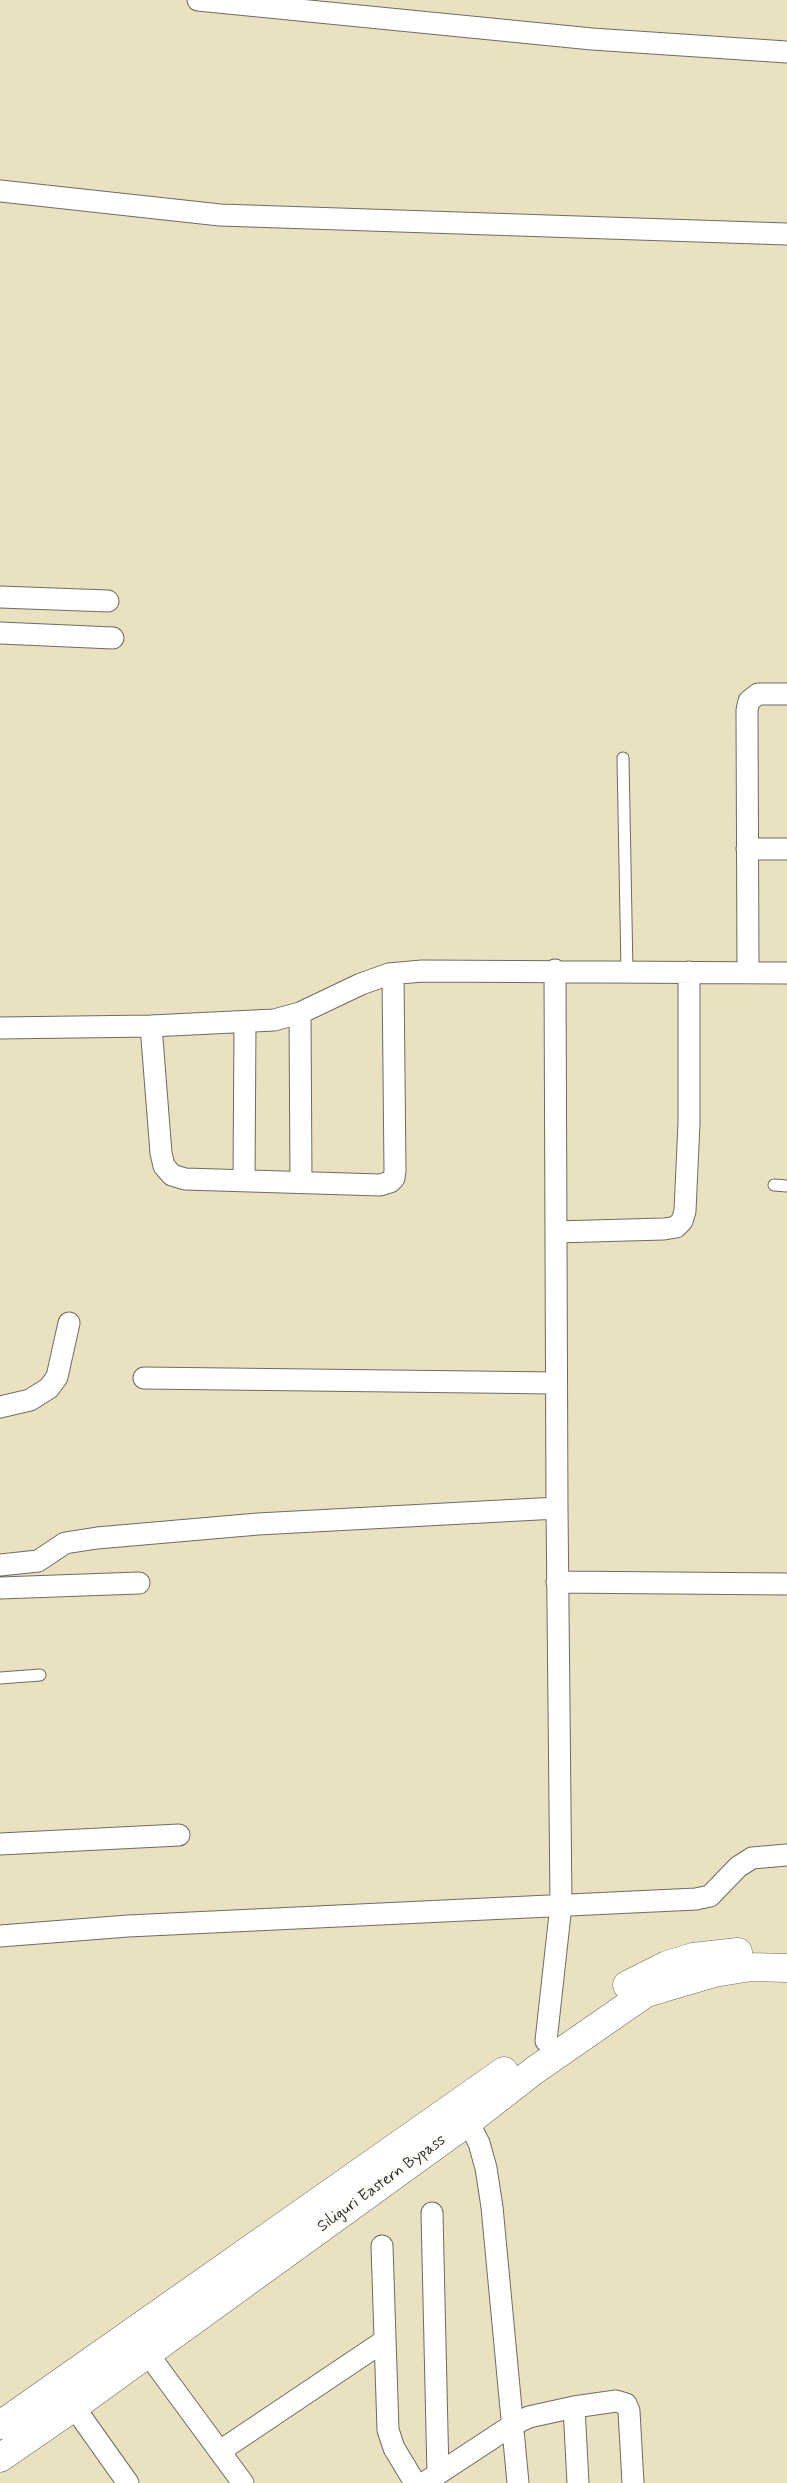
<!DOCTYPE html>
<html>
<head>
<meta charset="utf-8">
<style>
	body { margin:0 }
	canvas { display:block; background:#e9e2c1 }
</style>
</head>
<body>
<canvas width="787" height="2483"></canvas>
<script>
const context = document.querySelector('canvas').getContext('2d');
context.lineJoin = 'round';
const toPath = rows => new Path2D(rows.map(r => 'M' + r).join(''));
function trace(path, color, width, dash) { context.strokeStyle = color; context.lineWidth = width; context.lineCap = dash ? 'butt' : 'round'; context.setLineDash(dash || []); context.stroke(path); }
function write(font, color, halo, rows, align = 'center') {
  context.font = font + ' Mynerve,sans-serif'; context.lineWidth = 4.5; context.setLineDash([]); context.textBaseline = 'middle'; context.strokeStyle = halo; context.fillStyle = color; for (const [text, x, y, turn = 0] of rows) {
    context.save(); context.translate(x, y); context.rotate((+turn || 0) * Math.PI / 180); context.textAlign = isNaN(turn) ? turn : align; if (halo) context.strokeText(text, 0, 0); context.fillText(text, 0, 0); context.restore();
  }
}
const lane = toPath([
	[623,758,627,972],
	[774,1185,787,1186],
	[0,1678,40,1675]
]);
const street = toPath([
	[198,0,592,39,787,52],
	[0,191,220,215,787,234],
	[0,597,108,601],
	[0,633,113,638],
	[747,849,787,849],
	[748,973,747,710,749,701,758,694,787,694],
	[300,1013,301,1182],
	[151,1026,161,1153,164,1166,172,1175,185,1179,380,1185,390,1182,394,1178,395,1171,393,974],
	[0,1028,151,1026,274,1020,300,1013,361,984,389,974,422,971,787,973],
	[244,1181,245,1023],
	[556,1232,664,1229,676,1227,682,1221,685,1211,689,1123,689,972],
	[144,1378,556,1383],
	[0,1407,30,1400,49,1388,57,1377,69,1323],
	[0,1565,38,1561,65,1543,97,1538,258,1524,557,1508],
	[557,1582,787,1584],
	[0,1588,139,1583],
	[0,1844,179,1835],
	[0,1936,128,1926,696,1899,710,1896,738,1867,752,1858,787,1855],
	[546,2041,561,1905,557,1508,555,970],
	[468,2122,479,2143,486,2168,492,2207,518,2483],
	[432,2213,438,2474],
	[382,2246,388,2430,394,2448,415,2483],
	[148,2354,243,2483],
	[74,2407,128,2483],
	[574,2407,578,2483],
	[220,2451,384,2341],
	[424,2483,514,2424,529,2417,574,2407,616,2401,626,2404,629,2411,633,2483]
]);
const primary = toPath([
	[627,1985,667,1965,693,1957,738,1952],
	[0,2425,504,2071],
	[0,2458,74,2407,468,2122,535,2070,646,1993,714,1973,751,1967,787,1968]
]);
const streetNames = [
	["Siliguri Eastern Bypass",382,2184,-36]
];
trace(lane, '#6e6b60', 13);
trace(street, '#6e6b60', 23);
trace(primary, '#6e6b60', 29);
trace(lane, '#fff', 11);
trace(street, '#fff', 21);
trace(primary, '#fff', 28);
write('16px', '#2b2b2b', '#fdfcf7', streetNames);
</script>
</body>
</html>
